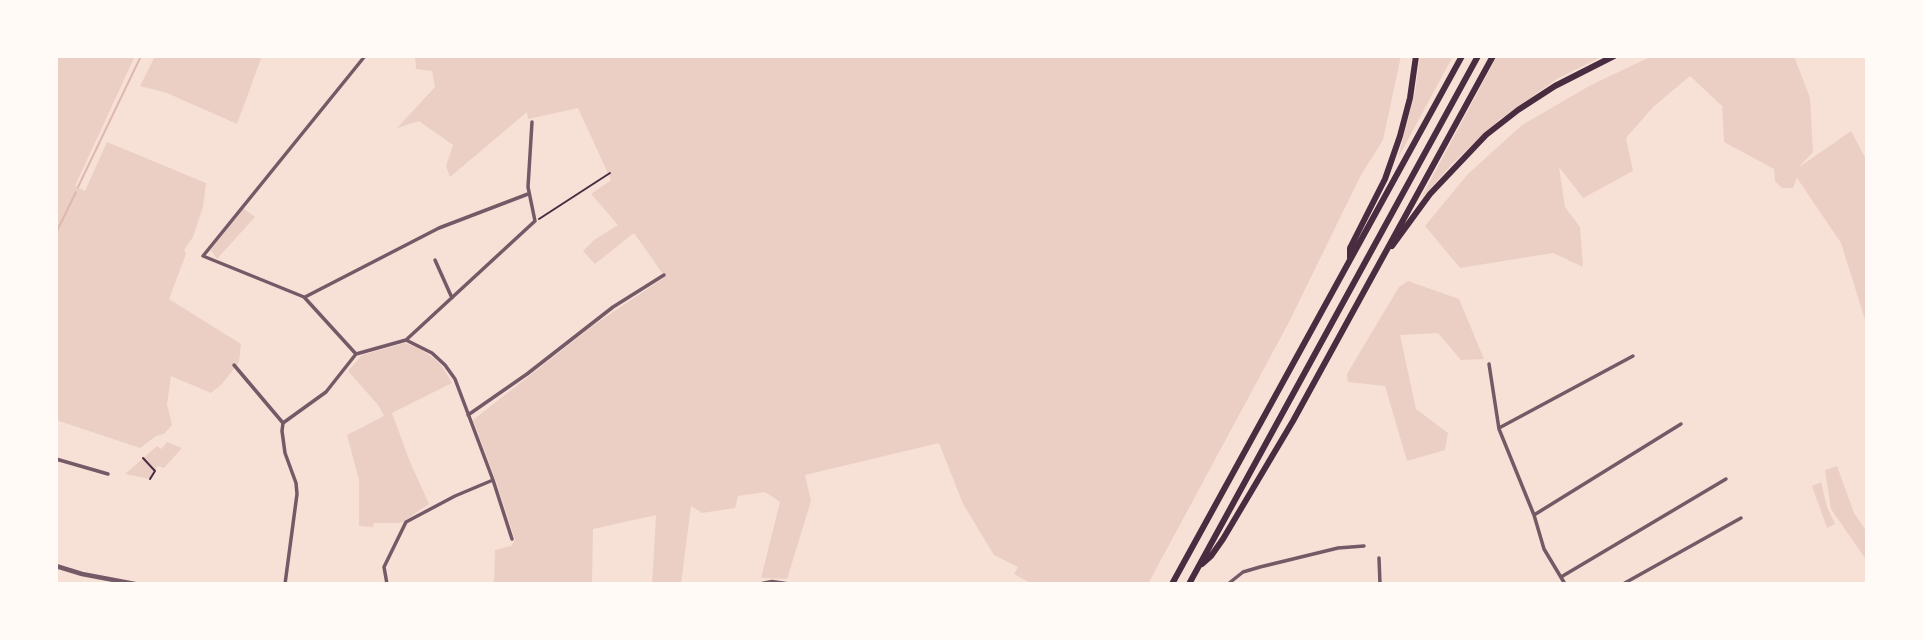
<!DOCTYPE html>
<html>
<head>
<meta charset="utf-8">
<style>
	body { margin:0 }
	#map { position:relative; width:1923px; height:640px; overflow:hidden; background:#f7e1d7; font-family:"Fira Sans",sans-serif }
	canvas { display:block }
	.frame { position:absolute; inset:0; border:58px solid #fffaf5; pointer-events:none }
</style>
</head>
<body>
<div id="map">
<canvas width="1923" height="640"></canvas>
<div class="frame"></div>
</div>
<script>
const context = document.querySelector('canvas').getContext('2d');
context.lineJoin = 'round';
function fill(path, color) { context.fillStyle = color; context.fill(path, 'evenodd'); }
const toPath = rows => new Path2D(rows.map(r => 'M' + r).join(''));
function trace(path, color, width, dash) { context.strokeStyle = color; context.lineWidth = width; context.lineCap = dash ? 'butt' : 'round'; context.setLineDash(dash || []); context.stroke(path); }
const green = toPath([
	[56,56,135,56,75,186,85,191,107,142,206,183,203,207,193,237,184,250,186,254,169,299,241,344,239,362,222,384,211,393,171,376,167,404,172,425,164,434,156,436,140,448,56,420],
	[155,56,262,56,237,124,167,93,140,86],
	[415,56,520,57,1401,56,1383,140,1361,175,1288,324,1148,584,1032,584,1014,574,1018,567,994,555,963,504,939,443,805,475,811,501,787,579,761,578,780,502,765,492,738,496,735,508,702,513,691,506,681,584,652,584,656,515,593,529,592,584,494,584,495,550,511,546,515,540,497,484,473,420,594,325,665,277,634,233,595,264,583,251,594,240,618,225,591,194,611,180,578,108,528,119,527,112,450,177,446,166,453,145,419,121,397,128,435,87,432,71,416,69],
	[1420,56,1453,56,1398,158,1415,92],
	[1497,56,1603,56,1557,79,1500,119,1453,163,1420,200],
	[1652,56,1794,56,1810,98,1813,152,1798,168,1851,131,1867,161,1867,326,1841,243,1797,178,1793,188,1782,188,1775,181,1774,169,1724,142,1722,106,1690,76,1653,107,1626,138,1633,171,1583,198,1559,167,1565,207,1580,227,1583,267,1553,253,1460,268,1425,226,1468,174,1522,125,1591,85],
	[243,208,255,217,217,259,211,250],
	[1408,281,1459,299,1484,359,1461,360,1438,333,1400,335,1416,409,1448,433,1445,450,1407,461,1385,386,1348,382,1347,374,1399,287],
	[405,343,418,348,435,359,442,366,452,383,392,413,410,462,429,504,401,523,374,523,373,527,359,526,359,480,347,435,384,416,378,405,348,371,362,355],
	[167,442,182,448,164,468,158,466,150,479,125,474,157,446,161,449],
	[1837,466,1854,513,1867,532,1867,561,1831,509,1825,470],
	[1821,482,1827,507,1835,524,1827,528,1812,486]
]);
const stream = toPath([
	[78,187,141,56],
	[56,233,76,192]
]);
const path = toPath([
	[539,219,610,173],
	[143,458,155,471,150,479]
]);
const minor = toPath([
	[435,260,452,298],
	[305,297,439,228,528,194],
	[356,354,304,297,203,256,365,56],
	[1489,364,1499,429,1534,515,1544,549,1565,584],
	[234,365,283,423],
	[468,415,527,374,613,307,664,275],
	[1499,428,1633,356],
	[56,459,108,474],
	[493,480,512,539],
	[1534,515,1681,424],
	[1379,558,1380,584],
	[1561,577,1726,479],
	[285,584,297,494,296,483,285,453,282,431,283,423,326,392,356,354,406,340,535,221,528,187,532,122],
	[387,584,384,567,406,522,455,496,493,480,455,379,445,365,432,353,406,340],
	[1228,584,1243,572,1260,567,1338,548,1364,546],
	[1623,584,1741,518]
]);
const tertiary = toPath([
	[56,566,82,574,135,584],
	[762,584,772,582,786,584]
]);
const motorway = toPath([
	[1392,246,1430,194,1486,135,1518,110,1555,86,1614,56],
	[1350,258,1350,248,1385,179,1400,136,1410,98,1416,56],
	[1202,564,1211,556,1223,539,1293,421,1493,56],
	[1172,584,1462,56],
	[1189,584,1478,56]
]);
fill(green, '#ebcfc5');
trace(stream, '#dcb8b0', 2);
trace(path, '#4a2c40', 2);
trace(minor, '#755966', 3.5);
trace(tertiary, '#755966', 4.5);
trace(motorway, '#4a2c40', 6);
</script>
</body>
</html>
